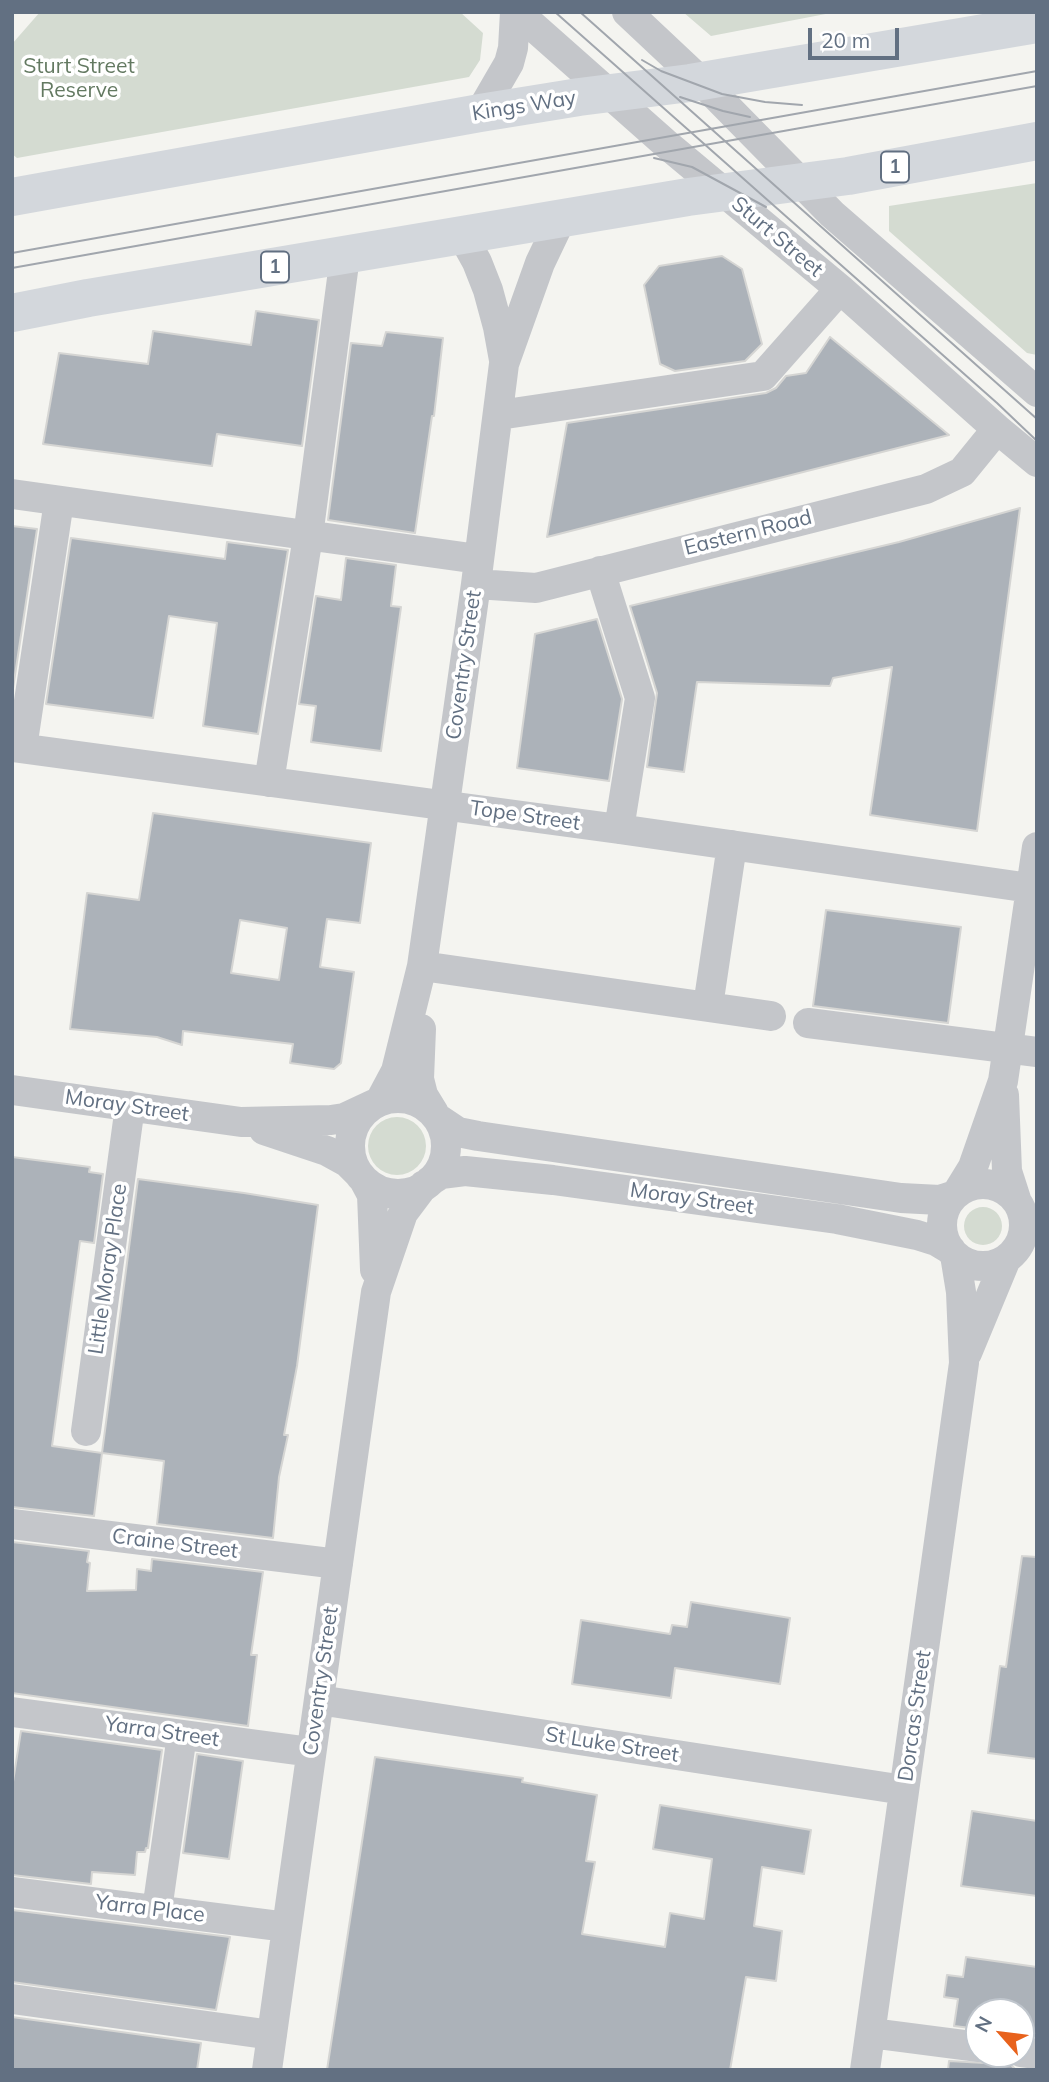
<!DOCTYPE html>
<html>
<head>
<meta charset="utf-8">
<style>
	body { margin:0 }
	#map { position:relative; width:1049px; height:2082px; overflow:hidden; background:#f4f4f0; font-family:Mulish,sans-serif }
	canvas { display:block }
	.frame { position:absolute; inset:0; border:14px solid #627082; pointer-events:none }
	.north { position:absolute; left:965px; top:1998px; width:70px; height:70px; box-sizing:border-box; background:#fff; border:2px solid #c0c6cd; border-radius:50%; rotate:298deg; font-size:19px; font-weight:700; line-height:28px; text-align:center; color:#627082 }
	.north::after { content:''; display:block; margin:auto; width:24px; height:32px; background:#e8621c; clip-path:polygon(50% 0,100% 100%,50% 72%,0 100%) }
	.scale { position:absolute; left:808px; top:28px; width:91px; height:32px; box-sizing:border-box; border:4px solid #627082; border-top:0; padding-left:9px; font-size:21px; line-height:24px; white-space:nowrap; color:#627082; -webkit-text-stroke:5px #fff; paint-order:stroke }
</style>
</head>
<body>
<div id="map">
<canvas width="1049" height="2082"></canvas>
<div class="frame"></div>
<div class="north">N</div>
<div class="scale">20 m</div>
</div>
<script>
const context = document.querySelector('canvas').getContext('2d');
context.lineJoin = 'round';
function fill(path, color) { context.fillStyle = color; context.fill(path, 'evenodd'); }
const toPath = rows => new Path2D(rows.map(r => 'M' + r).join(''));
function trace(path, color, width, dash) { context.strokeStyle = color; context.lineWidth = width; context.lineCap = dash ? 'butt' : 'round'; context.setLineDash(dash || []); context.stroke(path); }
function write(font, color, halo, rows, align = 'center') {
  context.font = font + ' Mulish,sans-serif'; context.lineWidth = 7; context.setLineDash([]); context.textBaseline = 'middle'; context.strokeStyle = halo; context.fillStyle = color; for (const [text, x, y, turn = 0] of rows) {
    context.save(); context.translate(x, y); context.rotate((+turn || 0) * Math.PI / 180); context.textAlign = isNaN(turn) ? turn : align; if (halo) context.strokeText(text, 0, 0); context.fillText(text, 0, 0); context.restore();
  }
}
const green = toPath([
	[40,12,460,12,483,33,480,60,469,77,17,158,12,154,12,44],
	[683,12,836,12,711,36],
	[1037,183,1037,355,1027,353,889,231,889,206],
	'368 1146a29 29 0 1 1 58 0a29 29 0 1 1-58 0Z',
	'964 1226a19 19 0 1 1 38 0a19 19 0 1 1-38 0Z'
]);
const building = toPath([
	[722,256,742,269,762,344,745,361,675,371,660,364,644,285,659,266,722,256],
	[256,311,319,320,302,446,217,434,212,466,43,444,59,353,148,364,153,331,251,345,256,311],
	[386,332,443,338,434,416,432,416,415,533,328,520,351,343,382,346,386,332],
	[830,337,949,435,547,537,567,423,766,393,776,388,786,376,806,373,830,337],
	[1020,508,977,831,870,815,892,667,833,678,830,686,697,682,684,772,647,767,657,693,630,606,899,542,1020,508],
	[12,526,37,529,12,695,12,526],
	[71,538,225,559,227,542,288,550,258,734,203,726,217,623,169,616,153,718,46,704,71,538],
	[346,558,396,565,391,606,401,607,381,751,311,742,316,706,299,704,316,596,341,600,346,558],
	[597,619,622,699,609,781,517,768,535,634,597,619],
	[153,813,371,843,360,923,327,919,320,967,354,972,341,1063,334,1069,290,1063,293,1044,183,1031,182,1045,157,1037,70,1029,87,893,139,900,153,813],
	[240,920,287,928,279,980,231,973,240,920],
	[826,910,961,927,948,1023,813,1006,826,910],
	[12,1157,90,1167,89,1172,103,1174,94,1243,80,1241,52,1446,102,1453,94,1516,12,1507,12,1157],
	[138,1179,244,1193,318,1205,297,1366,284,1435,288,1435,279,1477,273,1538,157,1524,164,1461,102,1453,138,1179],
	[12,1542,89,1551,87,1562,90,1563,87,1591,136,1590,137,1569,151,1571,152,1559,263,1572,251,1655,257,1655,248,1726,12,1693,12,1542],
	[1022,1556,1037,1557,1037,1759,988,1753,1000,1666,1006,1667,1022,1556],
	[691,1602,790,1618,780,1684,675,1668,671,1698,572,1684,581,1620,670,1634,672,1625,687,1627,691,1602],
	[21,1731,162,1750,148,1848,146,1848,145,1852,137,1852,135,1875,92,1872,91,1884,12,1875,12,1788,21,1731],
	[197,1754,243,1761,229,1859,183,1853,197,1754],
	[375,1757,523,1778,522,1782,597,1795,586,1861,595,1862,582,1934,665,1947,670,1913,704,1919,712,1859,653,1849,660,1805,811,1830,804,1874,762,1867,754,1926,782,1931,776,1981,746,1977,730,2070,327,2070,375,1757],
	[972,1811,1037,1821,1037,1896,961,1886,972,1811],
	[12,1910,230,1937,216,2010,12,1982,12,1910],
	[966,1957,1037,1967,1037,2036,1021,2035,1021,2012,979,2012,979,2029,954,2026,958,1999,944,1997,947,1975,963,1977,966,1957],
	[12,2017,201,2043,197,2070,12,2070,12,2017],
	[994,2054,1004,2054,1005,2059,1016,2070,948,2070,949,2061,985,2063,994,2054]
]);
const minor = toPath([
	[517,12,665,143,840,289,997,429,1037,462],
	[627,12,710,90,832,214,1037,392],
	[480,113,509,63,513,48,515,12],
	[462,235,477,262,488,290,498,327,504,360],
	[499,415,763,376,840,289],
	[12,494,478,559],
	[600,571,640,698,619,829],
	[476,584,536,588,926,489,962,472,997,429],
	[12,747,619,829,1037,889],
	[22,748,59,501],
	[269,782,308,536,345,256],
	[422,966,771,1016],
	[708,1006,732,845],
	[808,1023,1037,1052],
	[421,1029,419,1079,423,1095,434,1113],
	[12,1090,241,1122,331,1120,344,1118,374,1104],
	[1004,1095,1007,1171,1016,1199],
	'350 1146a48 48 0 1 1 96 0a48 48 0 1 1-96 0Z',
	[380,1101,396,1071,422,966,476,584,504,364,540,263,561,219],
	[437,1118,458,1132,478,1136,901,1198,940,1200,955,1195],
	[264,1130,327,1151,347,1162,358,1173],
	[364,1180,372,1195,375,1270],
	[430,1181,441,1174,465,1171,553,1180,837,1219,917,1235,936,1241,951,1250],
	'942 1225a41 41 0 1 1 82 0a41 41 0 1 1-82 0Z',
	[957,1193,973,1167,1003,1081,1037,847],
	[967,1353,1006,1259],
	[86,1431,130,1106],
	[12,1524,338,1564],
	[319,1700,904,1790],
	[12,1712,311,1752],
	[12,1892,287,1927],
	[157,1910,182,1735],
	[12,1999,272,2035],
	[871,2033,979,2047],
	[1021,2052,1037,2054],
	[267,2070,376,1292,403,1213,424,1185],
	[865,2070,964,1363,961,1292,955,1255]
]);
const highway = toPath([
	[12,197,480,113,579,97,690,83,1037,24],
	[12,313,88,298,688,197,848,176,1037,141]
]);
const tram = toPath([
	[555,12,997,403,1037,441],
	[580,12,1037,419],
	[642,60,661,71,722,94,765,102,802,105],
	[680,97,723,111,750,117],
	[654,158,692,167,766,207],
	[12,253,1037,71],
	[12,268,1037,86]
]);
const shields = [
	[895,167,28],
	[275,267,28]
];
const shieldNames = [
	["1",895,167],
	["1",275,267]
];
const parkNames = [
	["Sturt Street",79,67],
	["Reserve",79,91]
];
const streetNames = [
	["Kings Way",524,106,-9],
	["Sturt Street",777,237,40],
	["Eastern Road",748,533,-14],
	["Coventry Street",464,665,-82],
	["Tope Street",525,816,8],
	["Moray Street",127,1106,8],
	["Moray Street",692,1199,8],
	["Little Moray Place",108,1269,-82],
	["Craine Street",175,1544,7],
	["Coventry Street",321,1681,-82],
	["Dorcas Street",915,1716,-82],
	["Yarra Street",162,1732,8],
	["St Luke Street",612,1745,9],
	["Yarra Place",150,1909,7]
];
fill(green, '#d4dbd1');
fill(building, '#acb2b9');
trace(building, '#d5d5d3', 2);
trace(minor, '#c4c6ca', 30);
trace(highway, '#d3d7dc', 38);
trace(tram, '#a1a6ad', 2);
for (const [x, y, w] of shields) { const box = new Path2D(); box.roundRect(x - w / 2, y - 15.5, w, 31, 5); context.fillStyle = '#fff'; context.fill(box); trace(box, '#627082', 2); }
write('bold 19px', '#627082', null, shieldNames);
write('21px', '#637961', '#fff', parkNames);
write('21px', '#627082', '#fff', streetNames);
</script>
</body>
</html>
